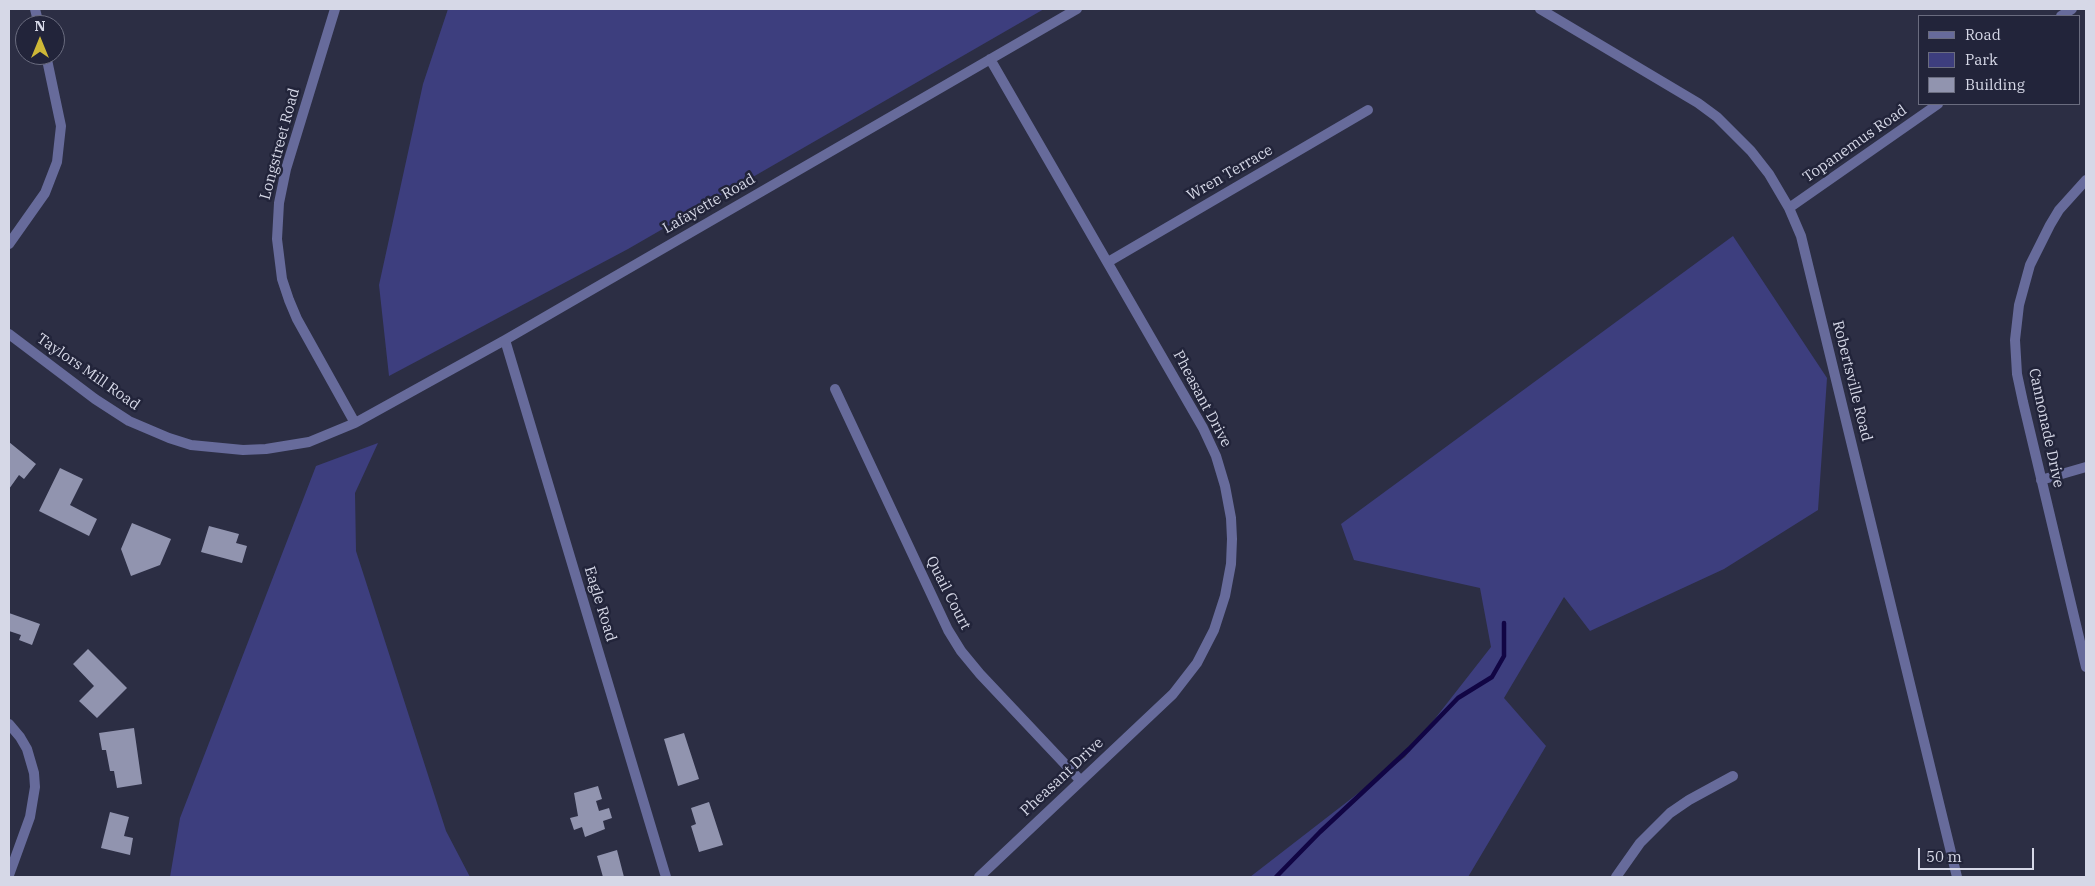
<!DOCTYPE html>
<html>
<head>
<meta charset="utf-8">
<style>
	body { margin:0 }
	#map { position:relative; width:2095px; height:886px; overflow:hidden; background:#2c2e44; font-family:"IBM Plex Serif",serif }
	canvas { display:block }
	.frame { position:absolute; inset:0; border:10px solid #d6d8e7; pointer-events:none }
	.legend { position:absolute; left:1918px; top:15px; width:162px; height:90px; box-sizing:border-box; background:#22243a; border:1px solid #6a6c7f; margin:0; padding:6px 9px; list-style:none; font-size:15px; color:#d6d8e7 }
	.legend li { display:flex; align-items:center; gap:10px; height:25px }
	.legend b { width:25px; border:1px solid #6a6c7f }
	.north { position:absolute; left:15px; top:15px; width:50px; height:50px; box-sizing:border-box; background:#22243a; border:1px solid #6a6c7f; border-radius:50%; rotate:0deg; font-size:14px; font-weight:700; line-height:20px; text-align:center; color:#d6d8e7 }
	.north::after { content:''; display:block; margin:auto; width:18px; height:22px; background:#ceb837; clip-path:polygon(50% 0,100% 100%,50% 72%,0 100%) }
	.scale { position:absolute; left:1918px; top:848px; width:116px; height:22px; box-sizing:border-box; border:2px solid #d6d8e7; border-top:0; padding-left:6px; font-size:15px; line-height:18px; white-space:nowrap; color:#d6d8e7; -webkit-text-stroke:4px #22243a; paint-order:stroke }
</style>
</head>
<body>
<div id="map">
<canvas width="2095" height="886"></canvas>
<div class="frame"></div>
<ul class="legend">
<li><b style="height:6px;background:#676b9b"></b>Road</li>
<li><b style="height:14px;background:#3d3e7e"></b>Park</li>
<li><b style="height:14px;background:#9194af"></b>Building</li>
</ul>
<div class="north">N</div>
<div class="scale">50 m</div>
</div>
<script>
const context = document.querySelector('canvas').getContext('2d');
context.lineJoin = 'round';
function fill(path, color) { context.fillStyle = color; context.fill(path, 'evenodd'); }
const toPath = rows => new Path2D(rows.map(r => 'M' + r).join(''));
function trace(path, color, width, dash) { context.strokeStyle = color; context.lineWidth = width; context.lineCap = dash ? 'butt' : 'round'; context.setLineDash(dash || []); context.stroke(path); }
function write(font, color, halo, rows, align = 'center') {
  context.font = font + ' "IBM Plex Serif",serif'; context.lineWidth = 5; context.setLineDash([]); context.textBaseline = 'middle'; context.strokeStyle = halo; context.fillStyle = color; for (const [text, x, y, turn = 0] of rows) {
    context.save(); context.translate(x, y); context.rotate((+turn || 0) * Math.PI / 180); context.textAlign = isNaN(turn) ? turn : align; if (halo) context.strokeText(text, 0, 0); context.fillText(text, 0, 0); context.restore();
  }
}
const green = toPath([
	[448,9,1044,9,628,249,389,376,379,285,423,84],
	[1733,236,1827,378,1818,510,1724,569,1590,631,1564,597,1504,698,1546,746,1468,877,1250,877,1405,757,1491,647,1480,588,1354,560,1341,524],
	[378,443,355,493,356,551,446,831,470,877,170,877,180,818,316,466]
]);
const stream = toPath([
	[1276,877,1320,832,1409,749,1458,698,1492,677,1504,656,1504,623]
]);
const building = toPath([
	[9,442,36,464,24,479,19,475,9,489],
	[60,468,83,479,70,505,97,519,89,536,39,511],
	[132,523,171,539,160,565,131,576,121,549],
	[209,526,239,534,236,543,247,546,242,563,201,552],
	[9,613,40,624,32,645,19,640,21,635,9,631],
	[88,649,127,688,97,718,79,701,94,686,73,664],
	[134,728,142,784,117,788,114,771,110,771,106,750,102,750,99,733],
	[684,733,699,779,678,786,664,739],
	[598,786,602,799,596,801,599,811,609,808,612,818,603,821,605,829,585,837,582,827,574,830,570,818,578,816,574,793],
	[709,802,723,845,699,852,691,826,696,824,691,808],
	[110,812,129,817,124,836,133,838,130,855,101,848],
	[617,850,624,877,603,877,597,856]
]);
const minor = toPath([
	[35,9,39,25],
	[335,9,286,169,279,203,277,239,282,279,289,300,297,319,355,423],
	[2086,180,2059,210,2050,225,2030,265,2019,305,2015,340,2017,374,2023,402,2086,667],
	[9,244,45,193,57,162,61,126,46,55],
	[1108,262,1368,110],
	[9,334,95,399,129,421,169,438,191,445,243,450,266,449,309,442,355,423,505,340,1077,9],
	[505,340,666,877],
	[835,389,948,630,961,651,980,674,1080,780],
	[2041,480,2086,467],
	[9,724,20,737,27,749,34,773,35,787,30,817,9,875],
	[979,877,1173,694,1197,663,1214,630,1225,596,1231,564,1232,539,1231,518,1225,486,1216,456,1203,428,990,59],
	[1616,877,1640,843,1670,813,1689,800,1733,776]
]);
const tertiary = toPath([
	[1540,9,1698,103,1717,117,1751,151,1769,174,1789,208,1801,236,1957,877],
	[2061,16,2072,9],
	[1789,208,1938,104]
]);
const streetNames = [
	["Longstreet Road",280,144,-75],
	["Topanemus Road",1855,144,-35],
	["Wren Terrace",1230,173,-30],
	["Lafayette Road",709,204,-30],
	["Taylors Mill Road",88,372,35],
	["Robertsville Road",1852,381,76],
	["Pheasant Drive",1202,399,62],
	["Cannonade Drive",2046,428,78],
	["Quail Court",948,593,63],
	["Eagle Road",600,604,73],
	["Pheasant Drive",1062,777,-43]
];
fill(green, '#3d3e7e');
trace(stream, '#110544', 4.5);
fill(building, '#9194af');
trace(minor, '#676b9b', 10);
trace(tertiary, '#676b9b', 10);
write('15px', '#d6d8e7', '#22243a', streetNames);
</script>
</body>
</html>
